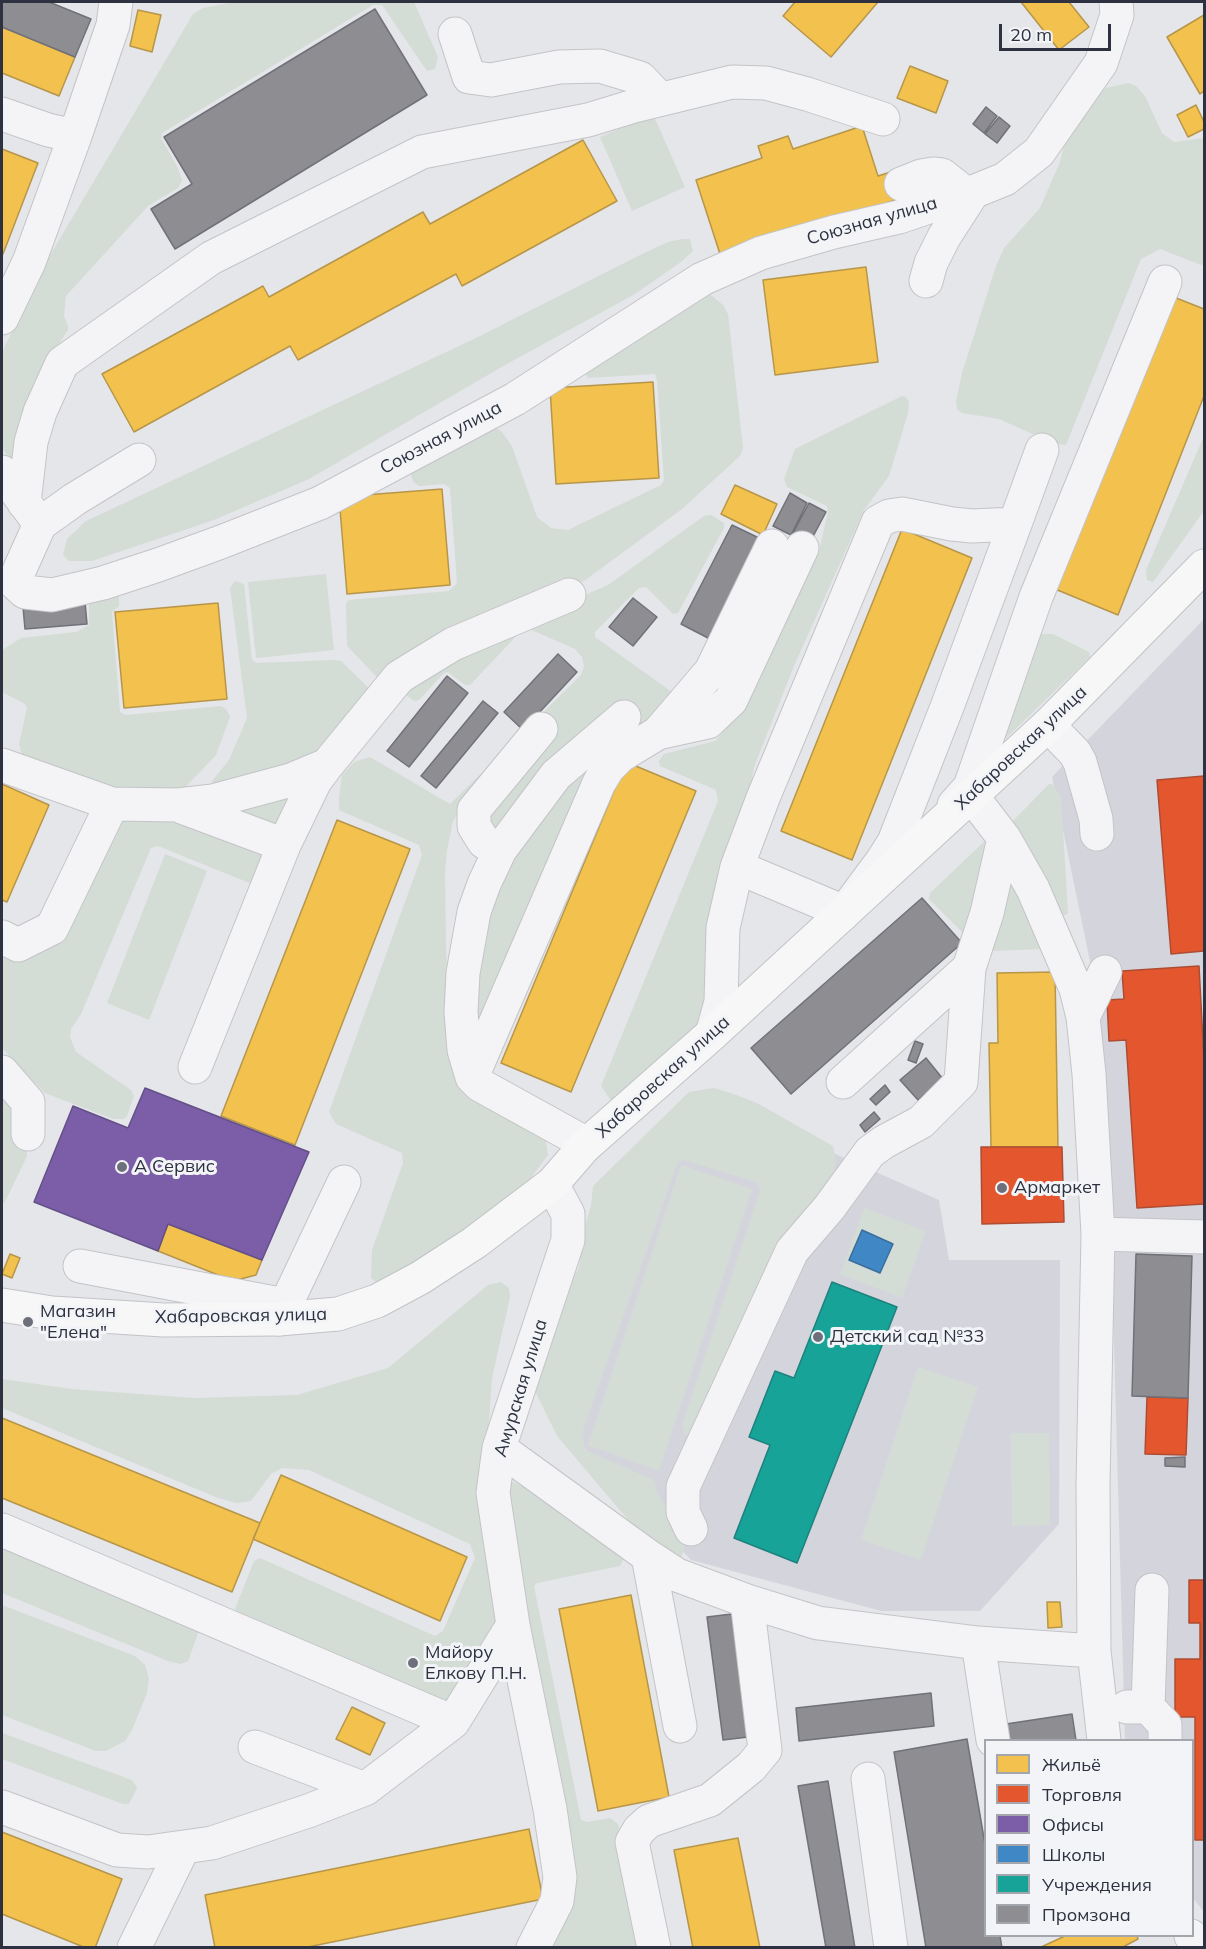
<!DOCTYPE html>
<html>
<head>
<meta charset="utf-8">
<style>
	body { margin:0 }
	#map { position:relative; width:1206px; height:1949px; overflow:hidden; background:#e5e6e9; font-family:Mulish,sans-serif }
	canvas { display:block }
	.frame { position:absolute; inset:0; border:3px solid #2d3140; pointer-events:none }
	.legend { position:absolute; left:984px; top:1739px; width:210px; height:198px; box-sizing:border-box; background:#f3f4f7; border:2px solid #a4a6ae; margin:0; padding:8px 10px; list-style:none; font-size:18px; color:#2d3140 }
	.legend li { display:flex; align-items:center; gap:12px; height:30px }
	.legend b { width:30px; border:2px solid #a4a6ae }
	.scale { position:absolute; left:999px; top:24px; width:112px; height:27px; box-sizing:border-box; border:3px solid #2d3140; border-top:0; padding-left:8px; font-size:18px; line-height:21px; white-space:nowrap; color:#2d3140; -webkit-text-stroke:4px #f3f4f7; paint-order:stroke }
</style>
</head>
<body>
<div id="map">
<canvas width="1206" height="1949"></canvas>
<div class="frame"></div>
<ul class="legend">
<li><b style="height:16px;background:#f2c14e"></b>Жильё</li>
<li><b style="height:16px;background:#e4572e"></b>Торговля</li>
<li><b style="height:16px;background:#7b5ea7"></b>Офисы</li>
<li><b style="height:16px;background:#3f88c5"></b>Школы</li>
<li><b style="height:16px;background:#17a398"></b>Учреждения</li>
<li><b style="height:16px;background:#8d8d92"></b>Промзона</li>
</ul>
<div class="scale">20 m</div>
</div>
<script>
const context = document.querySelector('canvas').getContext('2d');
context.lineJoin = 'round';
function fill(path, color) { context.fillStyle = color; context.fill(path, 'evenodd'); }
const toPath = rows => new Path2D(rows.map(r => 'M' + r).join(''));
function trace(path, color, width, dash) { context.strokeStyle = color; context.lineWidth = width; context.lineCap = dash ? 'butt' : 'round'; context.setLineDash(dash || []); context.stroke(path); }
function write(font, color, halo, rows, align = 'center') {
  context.font = font + ' Mulish,sans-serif'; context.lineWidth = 6; context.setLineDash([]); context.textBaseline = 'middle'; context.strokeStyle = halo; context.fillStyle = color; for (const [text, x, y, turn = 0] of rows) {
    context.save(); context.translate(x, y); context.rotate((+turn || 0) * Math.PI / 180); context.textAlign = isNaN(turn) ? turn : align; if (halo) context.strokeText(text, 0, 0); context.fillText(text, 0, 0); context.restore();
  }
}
const built = toPath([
	[1204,619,1204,1912,1193,1898,1192,1740,1125,1740,1109,1164,1093,976,1052,777],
	[707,1097,939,1200,949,1260,1060,1260,1059,1524,980,1611,881,1611,691,1560,553,1415]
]);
const green = toPath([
	[234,2,414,2,438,57,435,69,427,71,382,5,373,5,162,133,161,138,178,168,182,181,178,188,148,206,66,296,64,316,68,326,68,330,48,361,14,460,10,459,2,448,2,352,49,257,193,14,203,8],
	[1128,83,1136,86,1145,96,1162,133,1174,142,1204,138,1204,266,1160,249,1141,259,1066,445,1053,443,999,419,962,413,957,409,956,402,962,373,996,266,1004,248,1040,208,1060,162,1064,145,1081,113,1106,88],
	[653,114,685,187,632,211,600,137],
	[682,239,690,239,693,251,681,262,635,294,505,365,309,479,214,520,92,561,69,561,63,555,67,539,86,521,474,339,638,256,668,242],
	[704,289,723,305,728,314,743,448,740,456,682,509,584,581,493,615,378,678,347,646,346,603,349,600,449,591,457,583,450,488,444,484,419,486,413,482,410,472,493,425,502,432,512,446,537,517,551,528,568,530,661,485,664,480,657,380,655,374,588,378,586,374,597,361],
	[902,396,906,397,909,402,908,413,889,476,864,510,794,666,754,767,708,1018,613,1103,601,1086,718,801,716,790,660,766,659,761,664,754,715,741,746,707,819,551,828,512,827,506,787,487,784,479,795,449],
	[1204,436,1204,511,1153,582,1147,580,1146,570],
	[711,515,724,523,724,528,678,613,673,614,646,587,639,588,595,632,595,637,676,695,638,730,499,834,465,806,453,821,447,850,445,874,446,951,453,1054,544,1131,548,1155,521,1191,450,1246,377,1283,371,1278,372,1250,403,1163,402,1153,336,1124,329,1112,422,855,419,845,339,810,339,798,342,775,354,762,370,757,450,804,581,675,584,666,582,657,575,649,527,628,522,630,470,685,465,685,448,672,444,673,419,700,414,701,401,691,539,615,608,585,704,516],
	[326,574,334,650,256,658,248,582],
	[235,581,244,584,252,660,257,663,334,660,341,661,373,692,323,754,214,787,212,781,229,760,247,718,230,588],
	[119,590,119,606,112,612,120,712,126,715,221,706,226,709,230,717,216,755,177,796,121,799,22,755,19,744,27,708,25,704,2,692,2,650,21,638,76,632,89,625,89,600],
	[1042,634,1053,634,1089,652,1090,657,1001,743,1035,642],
	[608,734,482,1029,469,1002,498,869],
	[300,784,281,828,214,808],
	[1049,784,1052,784,1061,796,1068,913,1066,915,1057,914,1006,828],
	[164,814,256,846,261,855,261,871,252,884,158,846,151,848,81,1014,71,1029,70,1037,76,1052,131,1090,134,1096,127,1116,124,1119,113,1119,45,1093,2,1048,2,945,30,958,57,943,116,815],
	[990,836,965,935,929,899,930,893],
	[165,854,207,871,149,1020,107,1003],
	[1011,869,1044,949,989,951],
	[2,1084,25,1137,27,1156,5,1202,2,1203],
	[714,1088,731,1093,757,1103,833,1146,836,1162,832,1174,800,1218,690,1433,685,1435,682,1425,760,1191,756,1182,684,1160,678,1162,583,1430,585,1450,654,1480,657,1493,683,1535,685,1548,680,1560,646,1541,557,1436,533,1387,543,1340,579,1267,583,1233,591,1206,593,1186,689,1092],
	[681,1165,752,1189,659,1471,588,1445],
	[864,1208,926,1231,902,1298,840,1274],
	[501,1282,509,1288,510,1297,492,1378,485,1476,499,1618,449,1702,443,1705,239,1619,235,1609,254,1561,260,1558,435,1636,443,1631,475,1558,470,1544,309,1470,282,1468,271,1474,251,1501,237,1503,218,1498,2,1408,2,1379,72,1389,194,1398,297,1395,388,1368,488,1285],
	[918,1367,978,1387,921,1560,861,1540],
	[1011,1433,1049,1433,1050,1525,1012,1526],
	[503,1479,516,1483,538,1495,624,1558,620,1566,537,1583,534,1586,581,1820,587,1822,610,1818,617,1823,621,1831,644,1947,543,1947,552,1930],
	[2,1543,199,1631,188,1661,180,1664,168,1661,2,1593],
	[2,1605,135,1656,145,1665,149,1678,147,1693,132,1730,125,1741,106,1751,96,1751,2,1715],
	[2,1733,132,1780,137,1788,129,1804,123,1804,2,1759]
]);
const homes = toPath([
	[795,2,878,2,831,57,783,16,795,2],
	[1021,2,1069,2,1089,27,1059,50,1021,2],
	[138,10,161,15,152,52,130,46,138,10],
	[1204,15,1204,91,1200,94,1167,37,1204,15],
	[2,27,75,57,59,96,2,73,2,27],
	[910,66,948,81,936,113,897,98,910,66],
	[1196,105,1204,122,1204,129,1188,137,1177,115,1196,105],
	[862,126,878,176,894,171,902,198,721,257,696,180,762,158,758,146,788,136,793,149,862,126],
	[583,140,617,201,462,286,456,274,298,360,290,346,134,432,102,374,263,286,269,297,423,212,430,224,583,140],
	[2,149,38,163,3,254,2,253,2,149],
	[866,267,878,362,775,375,763,280,866,267],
	[1171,296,1204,309,1204,396,1118,615,1055,589,1171,296],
	[653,382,659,478,556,484,550,388,653,382],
	[735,485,777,504,763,535,721,514,735,485],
	[442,489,450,585,347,594,339,497,442,489],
	[902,529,972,558,852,860,781,831,902,529],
	[218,603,227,699,124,708,115,612,218,603],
	[626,762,696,791,571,1092,501,1063,626,762],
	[2,784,49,805,7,902,2,900,2,784],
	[337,820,410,849,295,1145,221,1116,337,820],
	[1055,972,1058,1147,991,1147,989,1043,998,1043,997,973,1055,972],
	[168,1224,262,1260,256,1275,233,1281,158,1251,168,1224],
	[10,1254,20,1258,12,1278,2,1274,10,1254],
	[2,1418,260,1523,232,1592,2,1498,2,1418],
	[281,1475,467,1557,440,1621,253,1539,281,1475],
	[631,1595,669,1797,598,1811,559,1609,631,1595],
	[1047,1602,1060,1602,1062,1627,1048,1628,1047,1602],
	[352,1707,385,1723,370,1755,336,1739,352,1707],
	[529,1829,543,1899,303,1948,215,1948,205,1895,529,1829],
	[2,1832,122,1879,95,1948,86,1948,2,1914,2,1832],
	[738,1838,760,1948,693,1948,674,1850,738,1838],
	[1065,1936,1137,1936,1138,1939,1121,1948,1039,1948,1065,1936]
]);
const shops = toPath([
	[1204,776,1204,951,1171,954,1157,780,1204,776],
	[1199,966,1204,1060,1204,1204,1137,1208,1126,1040,1109,1041,1107,1000,1124,999,1122,971,1199,966],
	[981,1147,1062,1147,1064,1222,982,1224,981,1147],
	[1147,1397,1188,1398,1186,1455,1145,1454,1147,1397],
	[1189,1580,1204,1580,1204,1840,1195,1840,1195,1717,1175,1717,1175,1659,1200,1659,1200,1623,1189,1623,1189,1580]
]);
const offices = toPath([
	[145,1088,309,1152,262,1260,168,1224,158,1251,34,1202,73,1106,128,1128,145,1088]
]);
const schools = toPath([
	[862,1230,893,1244,880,1273,849,1260,862,1230]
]);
const public = toPath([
	[832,1282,897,1307,797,1563,734,1538,770,1445,749,1437,775,1371,794,1378,832,1282]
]);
const industry = toPath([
	[2,2,49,2,91,19,75,57,2,27,2,2],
	[375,9,427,95,175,249,151,209,192,184,164,137,375,9],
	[986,107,997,116,984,133,973,124,986,107],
	[999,117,1010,126,997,143,985,134,999,117],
	[790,493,807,503,791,535,773,526,790,493],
	[809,503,826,512,809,544,792,535,809,503],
	[732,525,759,538,708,638,681,624,732,525],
	[633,598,657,617,633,646,609,627,633,598],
	[85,602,87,624,25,629,23,607,85,602],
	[558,654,577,672,523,730,504,712,558,654],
	[447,676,468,693,409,767,387,751,447,676],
	[483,701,498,713,436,788,421,776,483,701],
	[922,898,962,943,791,1094,751,1048,922,898],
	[915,1041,923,1044,916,1063,908,1060,915,1041],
	[926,1058,943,1079,918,1100,900,1080,926,1058],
	[885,1085,890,1092,876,1105,870,1099,885,1085],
	[874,1112,880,1119,865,1132,860,1125,874,1112],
	[1136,1254,1192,1256,1188,1398,1132,1396,1136,1254],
	[1185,1457,1185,1467,1165,1466,1165,1458,1185,1457],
	[732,1614,748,1737,723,1740,707,1617,732,1614],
	[931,1693,934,1726,799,1741,796,1708,931,1693],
	[1072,1714,1076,1740,1009,1740,1006,1724,1072,1714],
	[967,1739,986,1850,986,1936,1000,1936,1002,1948,926,1948,894,1752,967,1739],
	[828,1781,855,1948,826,1948,798,1786,828,1781]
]);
const minor = toPath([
	[455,34,469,77,491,80,559,67,600,66,640,78,660,99],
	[2,114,48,130,75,136,29,262,2,318],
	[75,136,113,25,116,2],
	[901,184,921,176,933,174,942,175,966,194],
	[926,281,931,263,944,237,973,192],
	[2,472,40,524,14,582,25,592,52,595,103,583,158,565,221,542,320,503,515,399,702,279,761,253,834,232,899,217,973,192,1005,179,1039,152,1101,63,1117,15,1116,2],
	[24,503,31,442,40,412,62,363,211,258,422,152,588,120,634,106,732,82,766,83,807,94,883,119],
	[40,524,75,499,139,460],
	[1015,524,1042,450],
	[1048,725,1075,753,1080,762,1096,819,1097,834],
	[658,733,711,671,772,546],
	[2,765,112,804,178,805,213,801,291,780,327,765],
	[971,795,1004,838,1033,889,1076,989,1083,1017,1089,1074,1098,1234,1093,1484,1094,1651,1104,1740],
	[954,805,970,787,1036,597,1165,282],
	[182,807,284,845],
	[500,850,484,842,474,826,474,810,541,729],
	[2,937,18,945,52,928,112,804],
	[1083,1017,1105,972],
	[712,1034,721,1002,723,928,737,867,763,798,878,522,889,516,902,514,952,524,972,526,1015,524,947,707,894,842,882,861,842,915,832,907,737,867],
	[195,1067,284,845,315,781,327,765,399,677,453,644,569,595],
	[2,1072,28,1102,28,1134],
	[472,1077,464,1050,461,1012,463,973,474,912,484,884,500,850,556,775,624,717],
	[843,1082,969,968],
	[585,1146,576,1138,480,1085,472,1077,599,783,608,768,620,756,658,733,708,722,731,700,802,548],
	[1098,1234,1204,1237],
	[80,1266,285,1305],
	[279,1319,344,1182],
	[499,1448,648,1556,677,1575,747,1601,818,1623,978,1643,1094,1651],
	[691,1529,683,1512,683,1487,792,1251,829,1208,870,1152,884,1142,921,1122,961,1082,969,968,987,913,1004,838],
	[2,1530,453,1722],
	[648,1556,680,1726],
	[978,1643,993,1740],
	[1127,1707,1148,1707,1165,1725,1165,1740],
	[1148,1707,1152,1590],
	[255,1747,365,1789],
	[868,1779,891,1948],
	[2,1807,117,1850,148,1852,212,1843,308,1811,365,1789,453,1722,513,1625],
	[1191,1936,1201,1948],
	[134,1948,183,1848],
	[533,1948,557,1901,560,1877,550,1809,513,1625,493,1493,499,1448,568,1240,568,1214,552,1184],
	[654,1948,632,1842,639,1830,649,1821,710,1800,751,1767,765,1750,747,1601]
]);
const major = toPath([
	[2,1305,52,1313,164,1320,279,1319,338,1314,377,1301,420,1278,474,1243,552,1184,585,1146,712,1034,1048,725,1204,566]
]);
const markers = [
	[122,1167,6,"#6d707b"],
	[1002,1188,6,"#6d707b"],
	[28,1322,6,"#6d707b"],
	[818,1337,6,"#6d707b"],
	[413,1663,6,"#6d707b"]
];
const streetNames = [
	["Союзная улица",872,221,-16],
	["Союзная улица",441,438,-28],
	["Хабаровская улица",1021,748,-43],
	["Хабаровская улица",663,1077,-42],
	["Хабаровская улица",241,1316,-1],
	["Амурская улица",521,1388,-73]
];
const poiNames = [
	["А Сервис",134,1167],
	["Армаркет",1014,1188],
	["Магазин",40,1312],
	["\"Елена\"",40,1333],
	["Детский сад №33",830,1337],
	["Майору",425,1653],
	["Елкову П.Н.",425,1674]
];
fill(built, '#d4d5dc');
fill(green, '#d4dcd6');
fill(homes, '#f2c14e');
trace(homes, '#b7964a', 1.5);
fill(shops, '#e4572e');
trace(shops, '#ad4c33', 1.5);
fill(offices, '#7b5ea7');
trace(offices, '#645088', 1.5);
fill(schools, '#3f88c5');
trace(schools, '#3a6e9d', 1.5);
fill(public, '#17a398');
trace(public, '#1e817e', 1.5);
fill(industry, '#8d8d92');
trace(industry, '#707179', 1.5);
trace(minor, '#c3c4c7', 35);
trace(major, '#c1c3c6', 35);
trace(minor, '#f4f4f6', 33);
trace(major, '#f7f7f8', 33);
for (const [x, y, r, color] of markers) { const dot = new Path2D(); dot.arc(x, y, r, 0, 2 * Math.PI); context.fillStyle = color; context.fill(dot); trace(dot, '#f3f4f7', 2); }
write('18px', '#2d3140', '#f3f4f7', streetNames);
write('18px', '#2d3140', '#f3f4f7', poiNames, 'left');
</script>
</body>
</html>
